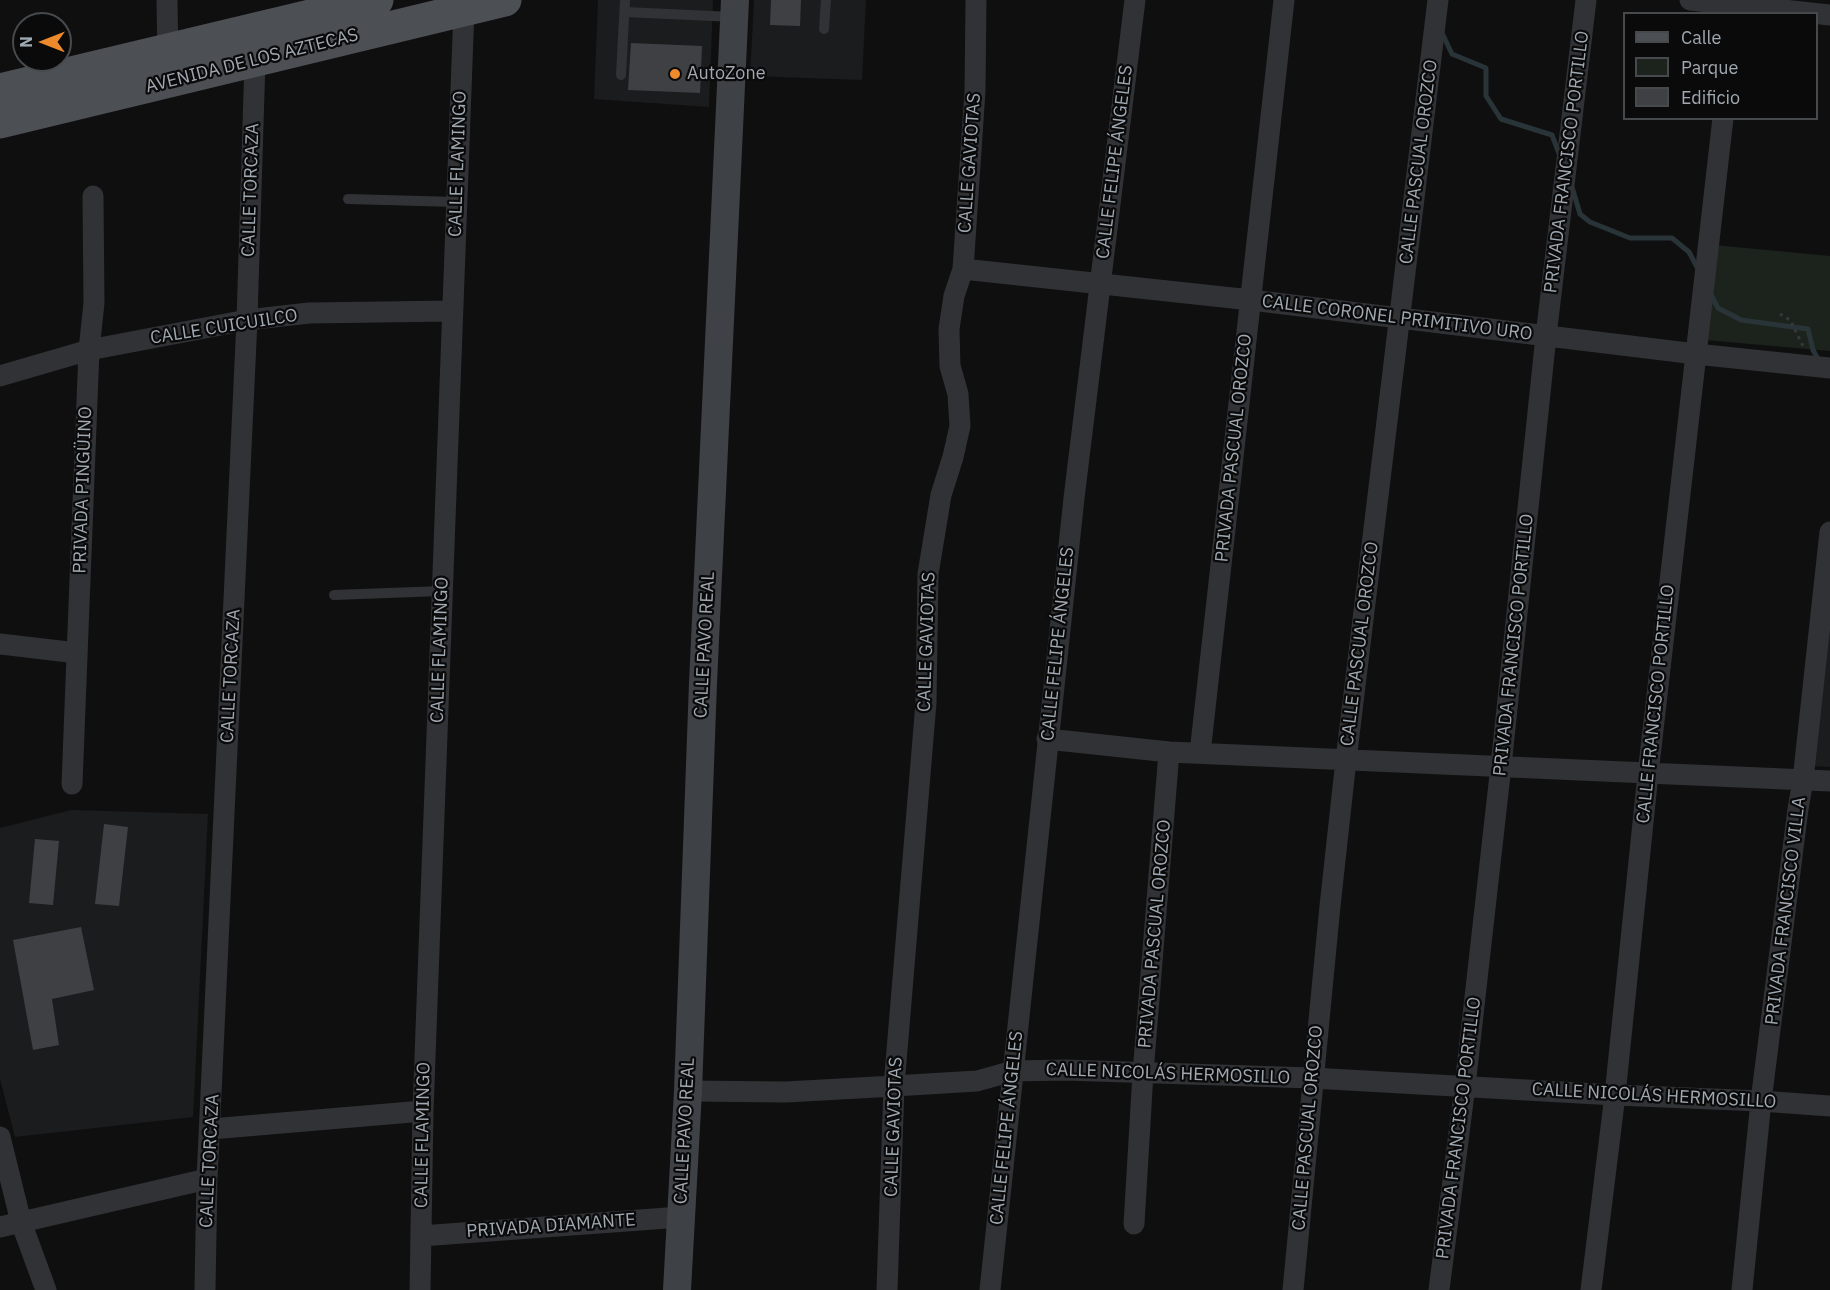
<!DOCTYPE html>
<html>
<head>
<meta charset="utf-8">
<style>
	body { margin:0 }
	#map { position:relative; width:1830px; height:1290px; overflow:hidden; background:#0f0f10; font-family:"IBM Plex Sans",sans-serif }
	canvas { display:block }
	.legend { position:absolute; left:1623px; top:12px; width:195px; height:108px; box-sizing:border-box; background:#0a0a0b; border:2px solid #464a4d; margin:0; padding:8px 10px; list-style:none; font-size:18px; color:#a0a9b1 }
	.legend li { display:flex; align-items:center; gap:12px; height:30px }
	.legend b { width:30px; border:2px solid #464a4d }
	.north { position:absolute; left:12px; top:12px; width:60px; height:60px; box-sizing:border-box; background:#0a0a0b; border:2px solid #464a4d; border-radius:50%; rotate:270deg; font-size:16px; font-weight:700; line-height:24px; text-align:center; color:#a0a9b1 }
	.north::after { content:''; display:block; margin:auto; width:21px; height:27px; background:#ed8a2b; clip-path:polygon(50% 0,100% 100%,50% 72%,0 100%) }
</style>
</head>
<body>
<div id="map">
<canvas width="1830" height="1290"></canvas>
<ul class="legend">
<li><b style="height:8px;background:#4c4f54"></b>Calle</li>
<li><b style="height:16px;background:#1c231c"></b>Parque</li>
<li><b style="height:16px;background:#3e4043"></b>Edificio</li>
</ul>
<div class="north">N</div>
</div>
<script>
const context = document.querySelector('canvas').getContext('2d');
context.lineJoin = 'round';
function fill(path, color) { context.fillStyle = color; context.fill(path, 'evenodd'); }
const toPath = rows => new Path2D(rows.map(r => 'M' + r).join(''));
function trace(path, color, width, dash) { context.strokeStyle = color; context.lineWidth = width; context.lineCap = dash ? 'butt' : 'round'; context.setLineDash(dash || []); context.stroke(path); }
function write(font, color, halo, rows, align = 'center') {
  context.font = font + ' "IBM Plex Sans",sans-serif'; context.lineWidth = 4.5; context.setLineDash([]); context.textBaseline = 'middle'; context.strokeStyle = halo; context.fillStyle = color; for (const [text, x, y, turn = 0] of rows) {
    context.save(); context.translate(x, y); context.rotate((+turn || 0) * Math.PI / 180); context.textAlign = isNaN(turn) ? turn : align; if (halo) context.strokeText(text, 0, 0); context.fillText(text, 0, 0); context.restore();
  }
}
const built = toPath([
	[598,0,713,0,709,107,594,99],
	[754,0,866,0,862,80,750,76],
	[1830,602,1830,767,1813,766],
	[71,810,208,814,193,1117,15,1137,0,1079,0,828]
]);
const green = toPath([
	[1714,245,1830,256,1830,351,1706,340]
]);
const stream = toPath([
	[1442,33,1452,54,1486,68,1486,96,1501,119,1552,135,1560,156],
	[1572,187,1580,214,1590,222,1630,238,1672,238,1689,252,1698,269],
	[1710,293,1718,308,1741,320,1808,329,1813,350,1819,361]
]);
const building = toPath([
	[771,0,801,0,800,26,770,25],
	[631,43,702,46,700,93,628,90],
	[104,824,128,827,119,906,95,904],
	[35,839,59,841,53,905,29,903],
	[81,927,94,990,52,999,59,1045,33,1050,13,940]
]);
const path = toPath([
	[1780,314,1790,320,1803,346]
]);
const lane = toPath([
	[625,12,733,17],
	[824,29,826,0],
	[621,75,625,0],
	[348,199,457,202],
	[334,595,442,591]
]);
const street = toPath([
	[167,0,168,61],
	[1690,0,1830,15],
	[963,269,1251,300,1696,354,1830,368],
	[0,376,89,350,247,320,309,313,452,311],
	[0,644,77,653],
	[1047,739,1169,752,1830,781],
	[1200,753,1284,0],
	[72,784,89,350,94,303,93,196],
	[688,1091,786,1092,894,1086,977,1081,1013,1071,1065,1070,1312,1078,1615,1095,1761,1101,1830,1106],
	[211,1129,423,1111],
	[0,1137,21,1222,46,1290],
	[1134,1224,1143,1073,1169,752],
	[0,1227,207,1179],
	[421,1236,681,1217],
	[205,1290,207,1179,247,320,255,61],
	[420,1290,423,1111,464,9],
	[887,1290,894,1086,926,703,928,574,941,495,953,457,960,426,958,394,950,366,949,329,954,296,963,269,975,91,976,0],
	[990,1290,1074,498,1135,0],
	[1293,1290,1330,906,1346,760,1438,0],
	[1439,1290,1465,1086,1501,766,1546,336,1586,0],
	[1591,1290,1615,1095,1648,774,1723,118],
	[1742,1290,1761,1101,1798,809,1803,780,1830,532]
]);
const secondary = toPath([
	[677,1290,688,1091,703,683,735,0]
]);
const primary = toPath([
	[0,90,377,0],
	[0,122,505,0]
]);
const markers = [
	[675,74,6,"#ed8a2b"]
];
const streetNames = [
	["AVENIDA DE LOS AZTECAS",252,61,-14],
	["CALLE FELIPE ÁNGELES",1115,162,-83],
	["CALLE PASCUAL OROZCO",1419,162,-83],
	["PRIVADA FRANCISCO PORTILLO",1567,162,-83],
	["CALLE GAVIOTAS",970,163,-86],
	["CALLE FLAMINGO",458,164,-88],
	["CALLE TORCAZA",251,190,-88],
	["CALLE CORONEL PRIMITIVO URO",1397,318,7],
	["CALLE CUICUILCO",224,327,-9],
	["PRIVADA PASCUAL OROZCO",1234,448,-84],
	["PRIVADA PINGÜINO",83,490,-88],
	["CALLE GAVIOTAS",927,642,-88],
	["CALLE FELIPE ÁNGELES",1058,644,-84],
	["CALLE PASCUAL OROZCO",1360,644,-83],
	["CALLE PAVO REAL",705,645,-87],
	["PRIVADA FRANCISCO PORTILLO",1514,645,-84],
	["CALLE FLAMINGO",440,650,-88],
	["CALLE TORCAZA",231,676,-87],
	["CALLE FRANCISCO PORTILLO",1656,704,-84],
	["PRIVADA FRANCISCO VILLA",1786,911,-83],
	["PRIVADA PASCUAL OROZCO",1155,934,-85],
	["CALLE NICOLÁS HERMOSILLO",1168,1074,2],
	["CALLE NICOLÁS HERMOSILLO",1654,1096,3],
	["CALLE GAVIOTAS",894,1127,-88],
	["CALLE FELIPE ÁNGELES",1007,1128,-84],
	["CALLE PASCUAL OROZCO",1308,1128,-85],
	["PRIVADA FRANCISCO PORTILLO",1459,1128,-83],
	["CALLE PAVO REAL",685,1131,-87],
	["CALLE FLAMINGO",423,1135,-89],
	["CALLE TORCAZA",210,1161,-87],
	["PRIVADA DIAMANTE",551,1226,-4]
];
const poiNames = [
	["AutoZone",687,74]
];
fill(built, '#1b1c1d');
fill(green, '#1c231c');
trace(stream, '#293438', 5);
fill(building, '#3e4043');
trace(path, '#36393c', 3, [3, 4.5]);
trace(lane, '#303235', 10);
trace(street, '#303235', 21);
trace(secondary, '#3e4145', 28);
trace(primary, '#4c4f54', 33);
for (const [x, y, r, color] of markers) { const dot = new Path2D(); dot.arc(x, y, r, 0, 2 * Math.PI); context.fillStyle = color; context.fill(dot); trace(dot, '#0a0a0b', 2); }
write('18px', '#a0a9b1', '#0a0a0b', streetNames);
write('18px', '#a0a9b1', '#0a0a0b', poiNames, 'left');
</script>
</body>
</html>
